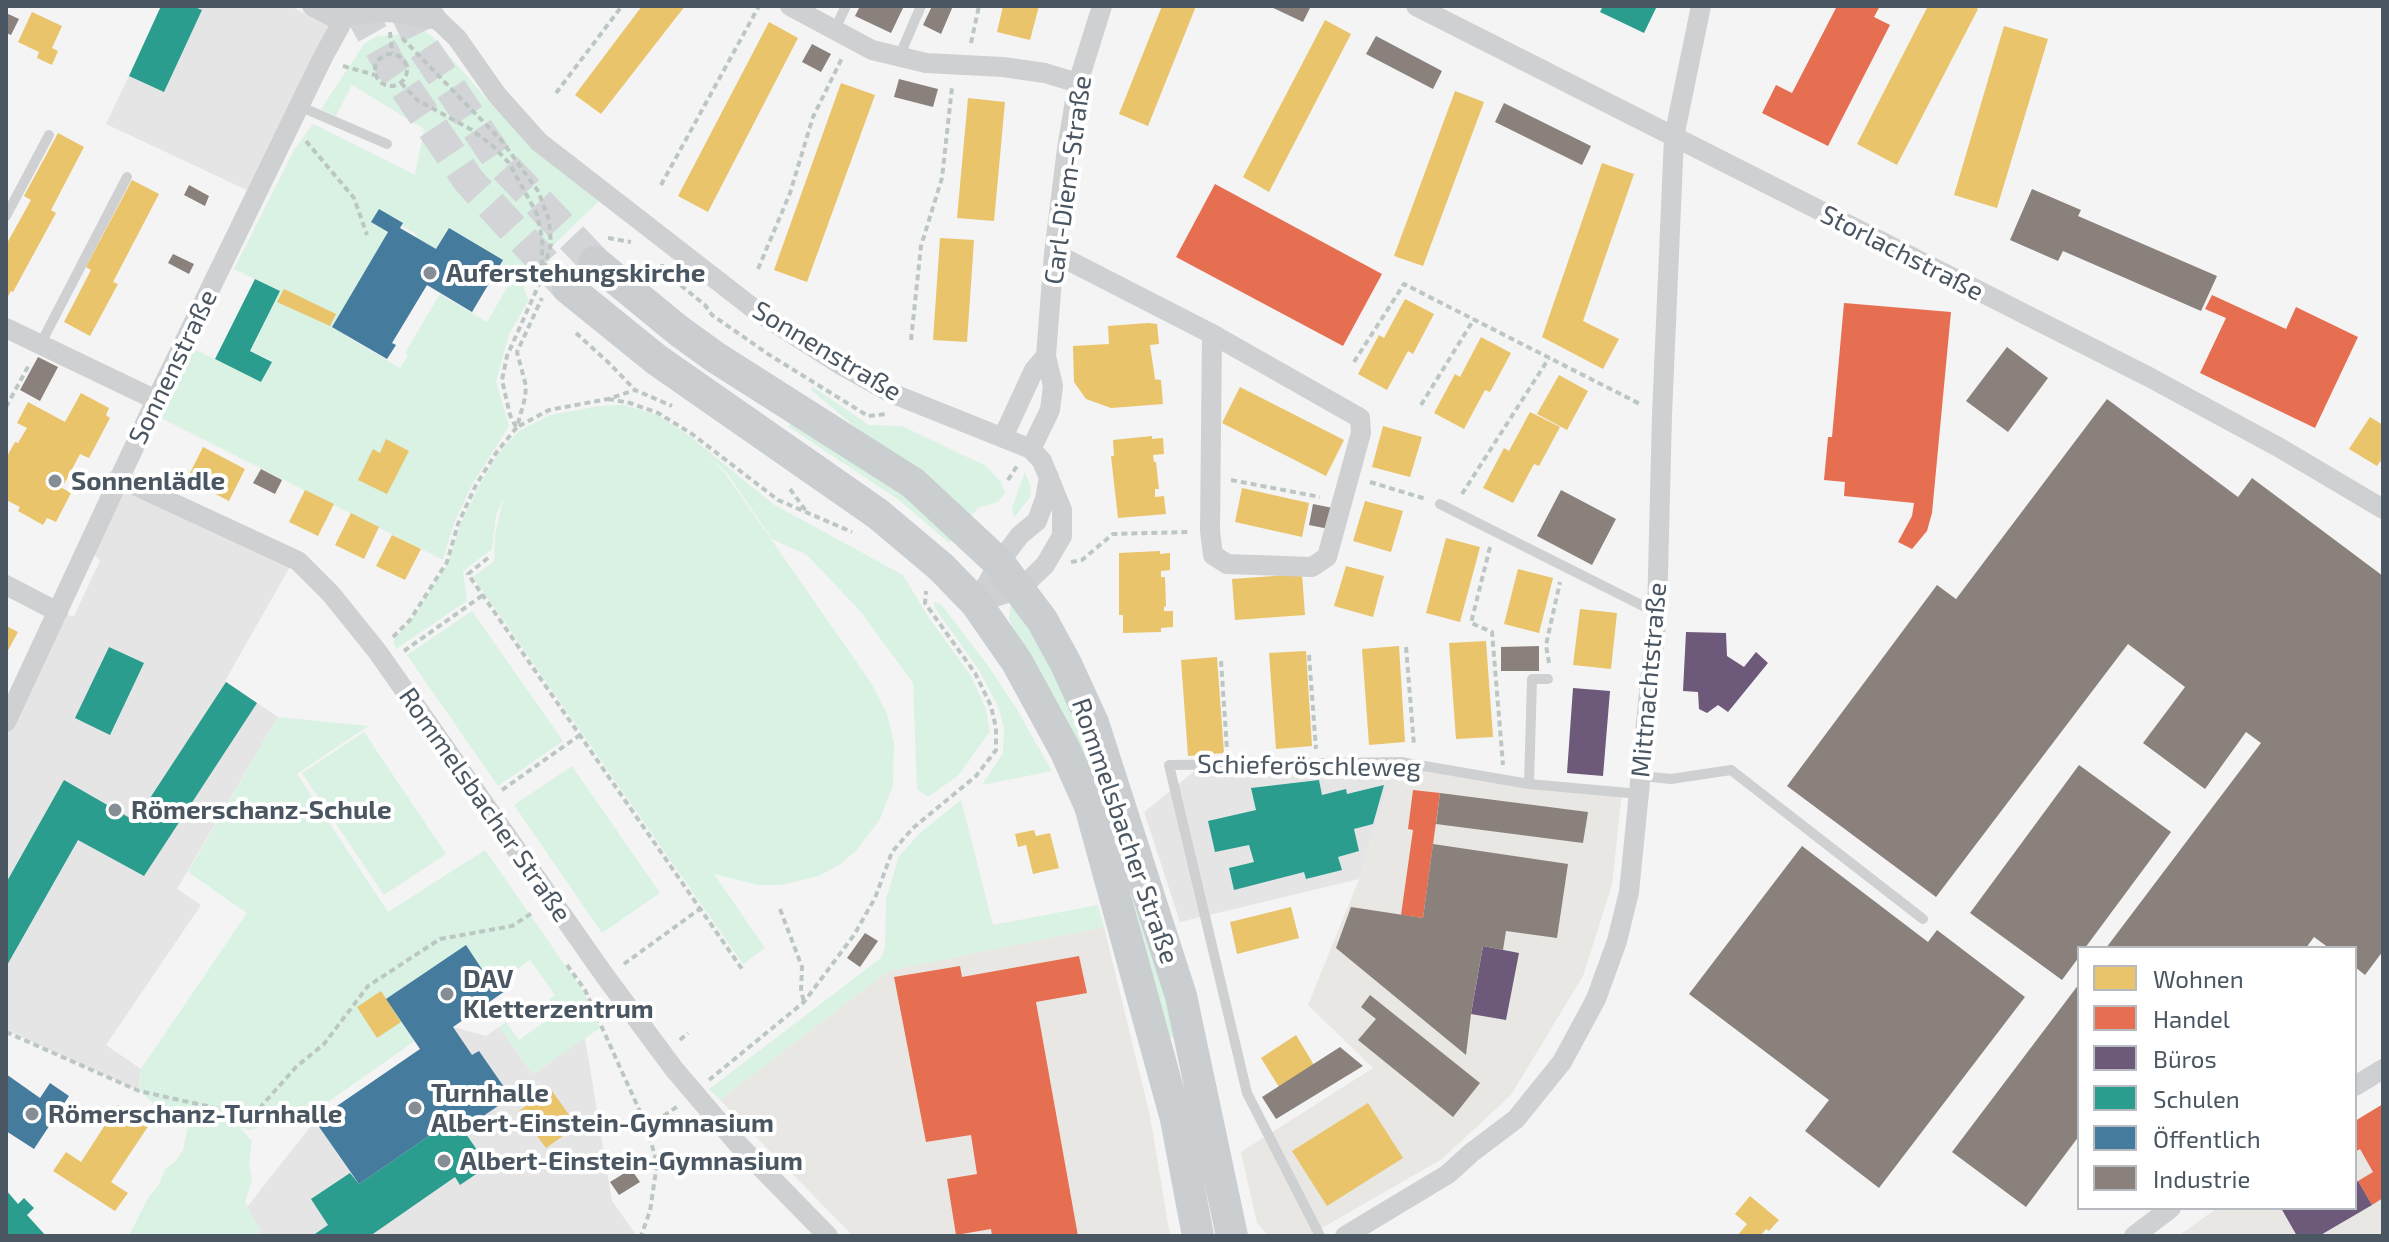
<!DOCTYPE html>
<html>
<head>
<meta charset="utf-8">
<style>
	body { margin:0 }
	#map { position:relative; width:2389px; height:1242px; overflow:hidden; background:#f4f4f4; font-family:"Exo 2",sans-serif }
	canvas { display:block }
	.frame { position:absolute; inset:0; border:8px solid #4a5661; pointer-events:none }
	.legend { position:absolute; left:2077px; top:946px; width:280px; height:264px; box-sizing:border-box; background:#fff; border:2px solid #b7bbc0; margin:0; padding:10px 14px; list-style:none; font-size:24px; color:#4a5661 }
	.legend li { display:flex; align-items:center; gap:16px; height:40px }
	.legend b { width:40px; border:2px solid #b7bbc0 }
</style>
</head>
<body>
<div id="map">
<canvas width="2389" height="1242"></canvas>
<div class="frame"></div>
<ul class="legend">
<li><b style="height:22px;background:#e9c46a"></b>Wohnen</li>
<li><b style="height:22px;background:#e76f51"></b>Handel</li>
<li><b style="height:22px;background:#6d597a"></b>Büros</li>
<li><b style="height:22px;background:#2a9d8f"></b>Schulen</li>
<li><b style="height:22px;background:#457b9d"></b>Öffentlich</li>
<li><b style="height:22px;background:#8a817c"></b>Industrie</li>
</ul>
</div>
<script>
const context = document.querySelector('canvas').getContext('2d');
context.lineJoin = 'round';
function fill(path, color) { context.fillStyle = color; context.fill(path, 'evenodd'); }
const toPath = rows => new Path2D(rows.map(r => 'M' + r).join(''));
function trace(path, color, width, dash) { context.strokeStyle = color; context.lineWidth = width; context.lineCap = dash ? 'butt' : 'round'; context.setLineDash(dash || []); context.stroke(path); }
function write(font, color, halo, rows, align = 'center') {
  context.font = font + ' "Exo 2",sans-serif'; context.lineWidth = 8; context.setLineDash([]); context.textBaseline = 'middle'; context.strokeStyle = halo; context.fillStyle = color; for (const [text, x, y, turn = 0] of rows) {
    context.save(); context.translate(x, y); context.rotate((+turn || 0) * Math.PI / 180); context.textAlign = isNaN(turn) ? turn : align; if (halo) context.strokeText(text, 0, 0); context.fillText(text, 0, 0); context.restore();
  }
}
const commercial = toPath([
	[1401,763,1622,791,1612,885,1583,976,1511,1095,1442,1159,1308,1236,1269,1236,1257,1223,1241,1152,1373,1068,1308,1005,1359,879,1393,774],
	[1104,927,1150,1116,1170,1236,853,1236,720,1100,888,971],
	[2383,1104,2383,1236,2178,1236,2217,1208,2355,1208,2355,1121]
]);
const education = toPath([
	[162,6,290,6,335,28,253,193,106,124],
	[122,484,292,563,225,681,278,717,177,889,201,905,106,1045,141,1069,139,1091,6,1030,6,731,60,614,74,616,100,561,91,550],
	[1401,763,1393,774,1359,879,1180,922,1144,812,1203,764],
	[453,1027,486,1036,499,1027,533,1074,585,1038,612,1201,637,1236,258,1236,260,1230,247,1207,314,1122]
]);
const green = toPath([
	[400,21,415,24,434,38,491,104,533,146,600,200,537,261,518,271,525,272,524,290,529,300,509,334,496,381,509,426,473,483,454,523,443,560,161,418,194,349,262,382,272,361,251,351,280,291,234,269,294,150,313,124,415,175,424,129,352,85,336,116,321,109,364,44,377,36,404,34],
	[392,220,416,234,413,240,450,262,463,240,516,272,487,322,440,294,405,353,408,355,400,368,346,336,401,242,385,232],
	[813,387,869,425,902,426,986,466,1001,482,1005,493,998,502,978,508,971,516,936,486,853,425,810,389],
	[624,405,657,415,691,437,773,504,903,575,929,618,971,676,986,709,990,731,959,775,928,797,917,789,913,683,861,612,807,555,772,539,727,473,704,452,725,473,871,683,887,714,894,743,893,785,880,819,856,851,839,865,819,876,781,885,758,885,714,874,765,948,743,964,473,577,494,561,495,534,504,497,496,515,492,549,463,571,467,601,396,649,393,641,411,621,448,563,460,525,479,486,498,454,519,431,550,415,600,406],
	[791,417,905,493,955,536,949,543,899,500,789,427],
	[1025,472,1031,487,1030,497,1014,518,1012,508],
	[934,602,941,604,989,667,1016,708,1052,771,982,785,1003,753,1004,727,997,704,979,670,935,608],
	[1011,603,1014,604,1067,692,1156,953,1175,1035,1173,1037,1168,1037,1013,629,1009,618],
	[472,611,563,741,498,786,407,655],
	[278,717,368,726,297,774,388,912,485,850,583,991,600,1028,533,1074,499,1027,506,1022,519,1040,557,1013,549,1000,555,995,530,960,315,1111,250,1130,239,1127,252,1141,249,1163,252,1180,245,1202,260,1230,258,1236,129,1236,148,1198,158,1186,166,1168,176,1161,183,1150,188,1127,196,1122,188,1126,162,1113,140,1090,141,1069,247,913,188,872],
	[364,732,446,854,384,895,302,773],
	[572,766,660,893,602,933,514,805],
	[961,800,993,925,1098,905,1104,927,888,971,720,1100,709,1089,881,958,885,948,886,899,899,856,920,833]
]);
const homes = toPath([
	[642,6,685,6,601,114,575,95],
	[1003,6,1039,6,1030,40,997,32],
	[1162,6,1196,6,1148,126,1119,114],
	[1928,6,1973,6,1978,9,1897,165,1857,144],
	[32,12,62,26,52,48,58,51,52,65,37,58,39,52,18,42],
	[1325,20,1351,34,1269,192,1243,177],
	[769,22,798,38,708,212,678,196],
	[2004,26,2048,39,1997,208,1954,195],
	[841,83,875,95,807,282,774,270],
	[1455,91,1484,102,1423,266,1394,256],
	[968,98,1005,102,994,221,957,218],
	[58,133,84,147,51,210,56,213,13,292,11,291,6,300,6,245,31,200,24,196],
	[1602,163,1634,174,1583,321,1619,339,1603,369,1542,337],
	[132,180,159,194,113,282,118,284,90,336,64,322,91,270,86,267],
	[940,238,974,240,967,342,933,340],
	[284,289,336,314,330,326,277,302],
	[1405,299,1434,314,1413,354,1408,351,1387,390,1358,374,1379,335,1384,338],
	[1148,323,1157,324,1159,344,1150,345,1155,379,1152,379,1161,380,1163,404,1111,408,1086,399,1074,382,1073,346,1109,344,1108,326],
	[1481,337,1511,353,1490,392,1485,390,1464,429,1434,413,1455,374,1460,377],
	[1559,375,1588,391,1567,430,1537,414],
	[1240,387,1344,440,1326,476,1222,423],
	[81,393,109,408,106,415,110,418,89,458,80,454,62,488,71,493,56,522,47,518,43,525,18,511,20,507,6,500,6,458,15,442,18,443,27,428,17,423,28,402,65,422],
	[1530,412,1560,427,1539,466,1534,464,1513,503,1483,488,1504,448,1509,451],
	[2370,417,2383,425,2383,458,2377,466,2349,449],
	[1383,426,1422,437,1410,477,1372,467],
	[1152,436,1152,439,1163,438,1164,454,1153,455,1154,462,1156,462,1159,489,1155,489,1155,497,1164,496,1166,514,1118,518,1111,456,1114,456,1113,440],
	[386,439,409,451,387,494,358,480,373,449,380,453],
	[203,447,245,469,229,501,187,479],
	[1242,488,1309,503,1302,537,1235,522],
	[305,490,334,504,318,536,289,522],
	[1365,501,1403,511,1391,552,1353,541],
	[351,513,379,527,364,559,335,545],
	[392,535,421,549,405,580,376,566],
	[1446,538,1480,547,1460,622,1426,613],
	[1160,551,1160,554,1170,553,1170,570,1161,571,1161,577,1165,577,1166,607,1164,606,1164,611,1173,611,1173,627,1161,628,1161,632,1123,633,1123,615,1119,615,1119,553],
	[1346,566,1384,576,1373,617,1334,606],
	[1518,569,1553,578,1539,633,1504,624],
	[1302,574,1305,615,1235,620,1232,579],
	[1580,609,1617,613,1611,669,1573,665],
	[6,626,18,632,6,654],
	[1486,641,1493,737,1456,739,1449,643],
	[1399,646,1405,742,1369,745,1362,649],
	[1306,651,1312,746,1276,749,1269,653],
	[1217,657,1224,753,1188,756,1181,660],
	[1034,830,1036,836,1050,833,1059,868,1033,874,1026,845,1018,847,1015,834],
	[1291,907,1299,938,1237,954,1230,922],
	[381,991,401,1022,377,1038,357,1007],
	[1296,1035,1314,1065,1279,1087,1261,1058],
	[550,1088,577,1126,546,1148,519,1111],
	[1368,1103,1403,1158,1327,1206,1292,1151],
	[118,1105,149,1125,111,1182,128,1193,115,1211,53,1171,66,1152,81,1162],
	[1750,1196,1779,1220,1769,1231,1766,1229,1760,1236,1737,1236,1747,1224,1735,1214]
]);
const shops = toPath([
	[1837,6,1880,6,1874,17,1890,25,1828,146,1762,113,1776,85,1792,93],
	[1215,184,1382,274,1343,346,1176,257],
	[2212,295,2286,329,2296,307,2358,337,2315,428,2200,373,2226,318,2205,309],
	[1844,303,1951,312,1932,513,1927,531,1912,549,1898,542,1912,516,1914,503,1844,496,1845,482,1824,480,1828,437,1832,437],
	[1413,790,1440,793,1423,918,1401,915,1413,830,1408,829],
	[1079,956,1087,993,1036,1002,1078,1236,992,1236,991,1229,956,1235,947,1179,977,1174,971,1135,926,1142,894,977,960,966,962,977],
	[2383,1104,2383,1198,2372,1205,2358,1181,2373,1172,2360,1149,2355,1152,2355,1121]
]);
const offices = toPath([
	[1686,632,1726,633,1727,656,1744,667,1756,652,1768,663,1728,712,1718,705,1707,713,1699,709,1698,692,1683,691],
	[1573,688,1610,691,1603,776,1567,773],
	[1483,946,1519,953,1506,1020,1471,1014],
	[2358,1181,2372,1205,2319,1236,2297,1236,2281,1208,2355,1208,2355,1183]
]);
const schools = toPath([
	[161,6,192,6,202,10,164,92,129,76],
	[1603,6,1657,6,1644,33,1600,12],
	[255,279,280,291,250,351,272,362,261,382,215,359],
	[109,647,144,663,110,735,75,718],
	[226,682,257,703,144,876,78,840,6,967,6,883,64,780,135,821],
	[1319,780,1322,795,1346,789,1347,794,1384,785,1373,824,1354,829,1359,851,1338,857,1342,870,1306,879,1304,872,1234,890,1229,868,1254,862,1249,845,1215,852,1208,821,1256,810,1251,788],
	[455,1118,488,1166,460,1185,455,1177,370,1236,312,1236,328,1225,311,1199,350,1173,359,1184],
	[6,1190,18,1204,24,1198,34,1208,27,1215,46,1236,6,1236]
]);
const public = toPath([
	[379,209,403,223,400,228,436,249,449,228,503,260,472,312,427,285,392,343,396,345,387,359,332,327,388,232,371,222],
	[466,945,491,983,500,976,508,989,453,1027,472,1055,479,1051,511,1097,463,1130,455,1118,359,1184,315,1121,420,1049,386,999],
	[6,1074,40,1098,50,1083,69,1096,34,1149,6,1131]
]);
const industry = toPath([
	[860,6,904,6,891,33,855,16],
	[932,6,953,6,941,34,923,25],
	[1269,6,1311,6,1303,22],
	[6,13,19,19,11,35,6,33],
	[1376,36,1442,71,1433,89,1366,54],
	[812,44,831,54,821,72,802,62],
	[899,79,938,89,933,107,894,97],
	[1504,103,1591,146,1582,165,1495,122],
	[189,185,209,196,205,206,184,195],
	[2032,189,2081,210,2078,216,2217,276,2201,311,2063,251,2058,261,2010,240],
	[173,254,194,264,189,274,168,263],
	[2007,347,2048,378,2008,432,1966,401],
	[38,357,58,367,40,401,20,390],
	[2107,399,2238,497,2252,478,2383,576,2383,951,2365,975,2355,967,2355,948,2329,948,2314,937,2306,948,2106,948,2261,743,2246,732,2205,789,2143,743,2185,687,2128,644,1936,897,1787,786,1937,585,1956,599],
	[261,469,282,480,275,494,253,483],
	[1561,490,1616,519,1592,565,1537,536],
	[1313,504,1333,508,1329,529,1309,525],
	[1539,646,1539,671,1501,671,1501,647],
	[2079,765,2171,832,2085,948,2079,948,2079,957,2062,980,1970,913],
	[1440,793,1588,812,1583,843,1436,824],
	[1433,844,1568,864,1557,938,1506,931,1503,950,1483,946,1471,1014,1466,1055,1336,948,1351,907,1423,918],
	[1802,846,1928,942,1937,930,2025,997,1879,1188,1805,1131,1829,1100,1689,994],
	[865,933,878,941,860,967,847,958],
	[2079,984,2079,1136,2026,1207,1952,1152],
	[1370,995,1480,1083,1453,1117,1358,1040,1376,1019,1361,1007],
	[1340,1047,1363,1066,1276,1119,1262,1097],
	[631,1169,640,1182,619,1195,610,1182]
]);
const primaryTunnel = toPath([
	[357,6,390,65,469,181,568,288],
	[403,6,423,47,499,161,595,262]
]);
const path = toPath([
	[390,32,392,53],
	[402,38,502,141,538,191,549,220,551,244,543,273],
	[971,43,979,6],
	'375 70a16 16 0 1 1 32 0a16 16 0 1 1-32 0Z',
	[343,66,375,75],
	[401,83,417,100,472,130,493,146,509,163,537,214,542,238,542,269],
	[556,93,622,6],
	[306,141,354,198,367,235],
	[661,185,759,6],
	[608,238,631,242],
	[662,264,663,271,705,305,712,315,768,354,868,416,887,414],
	[758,269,790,193,813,117,843,56],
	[576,333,608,362,635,390],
	[911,340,921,246,942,178,952,87],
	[1354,362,1404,284,1642,405],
	[608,399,630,403,658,413,692,434,778,500,852,532],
	[1421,405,1474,319],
	[6,407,30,363],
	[519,426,549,410,608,399,635,390,672,406],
	[516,427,510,415,502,380,507,356,540,282],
	[1008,480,1017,466],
	[1231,480,1320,497],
	[1370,482,1426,499],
	[790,489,806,511],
	[1462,494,1549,358],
	[1490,547,1471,623,1492,632,1503,765],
	[488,558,468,574,742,969],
	[1071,562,1082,560,1113,534,1188,532],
	[393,637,410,620,447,562,458,524,476,485,496,453,517,427,525,398,526,386,517,352,542,298],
	[1406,647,1414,746],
	[404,651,483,595],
	[1309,655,1316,749],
	[1221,661,1227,749],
	[1549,663,1546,645,1560,582],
	[502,790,580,735],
	[780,909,802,967,801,991,804,1002],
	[624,964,701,908],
	[567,965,585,990,647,1127,657,1164,650,1211,641,1236],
	[6,1032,139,1091,243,1114,257,1111,296,1067,324,1044,368,986,440,939,512,926,532,913],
	[680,1040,688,1033],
	[709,1080,804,1002,854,935,875,898,892,852,913,828,976,776,996,750,996,728,991,706,975,673,925,603,926,591],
	[647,1127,678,1106]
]);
const service = toPath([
	[834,31,846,6],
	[899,57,921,6],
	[299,106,387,144],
	[6,216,49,135],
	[40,345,127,177],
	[1440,504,1657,613],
	[1641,776,1671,779,1731,770,1923,919],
	[1529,784,1532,679,1548,679],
	[1320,1236,1247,1093,1169,765,1401,762,1529,784,1640,794]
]);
const minor = toPath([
	[312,6,341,21],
	[428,6,438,20,457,38,497,95,539,142,758,312,841,365,891,393,1031,449,1042,461,1062,510,1062,536,1045,565,1020,589,976,603],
	[790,6,872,50,926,63,1003,67,1045,73,1078,83],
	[1416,6,2149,377,2280,448,2383,509],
	[345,15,389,12,438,20],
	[1054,253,1212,334,1360,418,1361,433,1327,557,1312,567,1227,564,1213,555,1210,531,1212,334],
	[6,328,156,400],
	[1003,437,1034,370,1046,356],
	[1031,449,1050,410,1053,386,1046,356,1054,253,1067,149,1078,83,1102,6],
	[119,478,298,561,331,594,377,651,605,976,674,1069,737,1143,828,1236],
	[6,585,58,612],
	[976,603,999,563,1020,535,1037,521,1045,499,1049,477],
	[6,722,156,400,323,57,351,6],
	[2355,1086,2383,1069],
	[1345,1236,1448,1174,1471,1153,1516,1119,1562,1062,1596,999,1617,941,1629,892,1657,613,1662,415,1674,137,1701,6],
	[2134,1236,2171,1208]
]);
const primary = toPath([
	[595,262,679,331,715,357,913,483,999,563,1042,620,1066,664,1093,723,1181,996,1232,1236],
	[568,288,657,360,878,514,941,567,976,603,1017,662,1065,750,1090,806,1176,1119,1198,1236]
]);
const markers = [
	[430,273,8,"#868d94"],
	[55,481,8,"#868d94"],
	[115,810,8,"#868d94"],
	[447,994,8,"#868d94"],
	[415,1108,8,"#868d94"],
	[32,1114,8,"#868d94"],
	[444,1161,8,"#868d94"]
];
const streetNames = [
	["Carl-Diem-Straße",1068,180,-82],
	["Storlachstraße",1902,253,27],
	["Sonnenstraße",827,351,31],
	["Sonnenstraße",173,367,-64],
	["Mittnachtstraße",1649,680,-85],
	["Schieferöschleweg",1309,766,1],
	["Rommelsbacher Straße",485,805,55],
	["Rommelsbacher Straße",1125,831,71]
];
const poiNames = [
	["Auferstehungskirche",446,273],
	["Sonnenlädle",71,481],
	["Römerschanz-Schule",131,810],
	["DAV",463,979],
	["Kletterzentrum",463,1009],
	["Turnhalle",431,1093],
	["Albert-Einstein-Gymnasium",431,1123],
	["Römerschanz-Turnhalle",48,1114],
	["Albert-Einstein-Gymnasium",460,1161]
];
fill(commercial, '#e8e7e3');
fill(education, '#e6e5e6');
fill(green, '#d9f2e3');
fill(homes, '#e9c46a');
fill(shops, '#e76f51');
fill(offices, '#6d597a');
fill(schools, '#2a9d8f');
fill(public, '#457b9d');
fill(industry, '#8a817c');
trace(primaryTunnel, '#d2d4d7', 32, [32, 16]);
trace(path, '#bcc7c4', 4, [6, 4]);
trace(service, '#ced0d2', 10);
trace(minor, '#ced0d2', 20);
trace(primary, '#caced1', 32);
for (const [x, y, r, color] of markers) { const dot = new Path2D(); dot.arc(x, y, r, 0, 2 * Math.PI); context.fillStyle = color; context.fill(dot); trace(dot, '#fff', 3); }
write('26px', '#4a5661', '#fff', streetNames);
write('bold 26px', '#4a5661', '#fff', poiNames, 'left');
</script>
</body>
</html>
